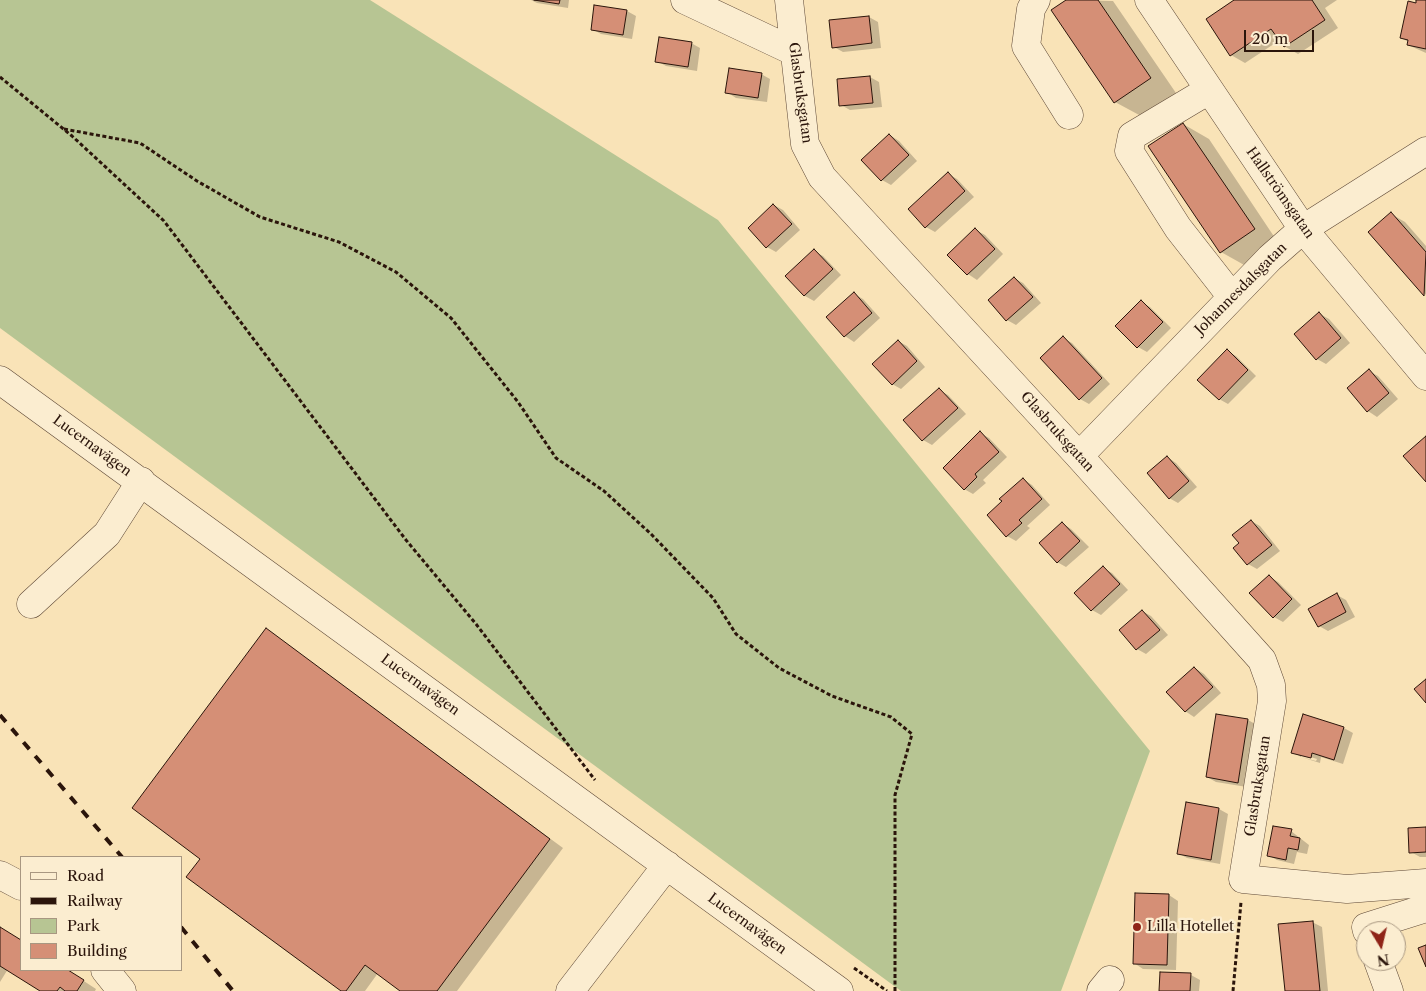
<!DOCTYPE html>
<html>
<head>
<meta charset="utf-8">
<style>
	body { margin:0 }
	#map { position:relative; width:1426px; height:991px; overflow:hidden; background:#f9e3b7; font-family:"Libre Caslon Text",serif }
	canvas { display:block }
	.legend { position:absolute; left:20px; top:856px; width:162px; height:115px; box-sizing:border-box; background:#fbedd0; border:1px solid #a89781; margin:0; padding:6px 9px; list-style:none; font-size:15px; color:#2b150b }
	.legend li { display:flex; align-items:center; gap:10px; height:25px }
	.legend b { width:25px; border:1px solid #a89781 }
	.north { position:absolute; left:1356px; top:921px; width:50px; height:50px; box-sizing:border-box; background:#fbedd0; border:1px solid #a89781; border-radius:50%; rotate:171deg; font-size:14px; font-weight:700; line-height:20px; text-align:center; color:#2b150b }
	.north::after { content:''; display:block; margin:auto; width:18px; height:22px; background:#8f2418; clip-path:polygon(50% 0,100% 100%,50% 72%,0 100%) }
	.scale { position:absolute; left:1244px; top:30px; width:70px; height:22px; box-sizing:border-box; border:2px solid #2b150b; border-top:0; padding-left:6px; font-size:15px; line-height:18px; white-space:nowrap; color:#2b150b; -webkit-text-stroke:4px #fbedd0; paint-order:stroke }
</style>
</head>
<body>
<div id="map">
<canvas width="1426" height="991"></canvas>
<ul class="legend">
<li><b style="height:6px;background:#fbedd0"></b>Road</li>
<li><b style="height:6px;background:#2b150b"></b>Railway</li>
<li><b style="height:14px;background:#b7c593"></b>Park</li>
<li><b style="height:14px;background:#d58f76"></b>Building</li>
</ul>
<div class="north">N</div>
<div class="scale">20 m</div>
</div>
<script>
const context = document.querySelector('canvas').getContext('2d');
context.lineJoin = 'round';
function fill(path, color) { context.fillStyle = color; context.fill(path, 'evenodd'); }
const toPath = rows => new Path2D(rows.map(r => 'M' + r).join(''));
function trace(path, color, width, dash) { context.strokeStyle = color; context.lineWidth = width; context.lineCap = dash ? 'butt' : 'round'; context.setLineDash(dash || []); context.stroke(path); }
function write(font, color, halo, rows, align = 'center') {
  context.font = font + ' "Libre Caslon Text",serif'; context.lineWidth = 4.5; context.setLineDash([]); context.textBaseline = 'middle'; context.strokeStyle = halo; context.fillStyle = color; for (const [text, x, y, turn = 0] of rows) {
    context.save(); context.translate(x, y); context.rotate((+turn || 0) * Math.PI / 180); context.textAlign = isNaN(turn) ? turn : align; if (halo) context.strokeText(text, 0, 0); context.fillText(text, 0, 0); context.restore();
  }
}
const green = toPath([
	[0,0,370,0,718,220,1150,751,1061,991,901,991,0,328]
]);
const shadow = toPath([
	[531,0,569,0,568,8,537,3],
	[1068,0,1113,1,1176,93,1141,116,1115,102],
	[1236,0,1337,0,1325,8,1338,28,1298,54,1284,46,1280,40,1245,63,1231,55],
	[1417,0,1426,0,1426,53,1408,45,1409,42,1401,38],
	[627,11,636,16,632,39,601,34,592,29],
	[869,17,878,22,881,48,843,52,834,47],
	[691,43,700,48,697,71,666,66,657,61],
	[761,74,770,79,767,102,736,98,727,92],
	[870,77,879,82,882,107,850,110,841,105],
	[1183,124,1209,139,1279,244,1246,266,1221,252],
	[890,135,899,141,917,161,891,185,882,180],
	[948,174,957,179,974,197,935,232,926,227],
	[774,205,783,210,800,230,776,252,767,247],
	[1391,214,1405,222,1426,246,1426,295,1370,232],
	[976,230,985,235,1003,254,977,280,968,274,949,255],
	[814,251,823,256,841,275,814,301,805,296,786,276],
	[1014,278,1023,283,1041,303,1016,325,1007,320],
	[854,294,863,299,880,318,854,342,845,336,828,317],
	[1141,302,1150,307,1171,328,1147,352,1138,347,1117,326],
	[1320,314,1329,319,1350,343,1326,364,1317,359],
	[1063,338,1072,343,1110,384,1089,404,1080,399],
	[898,341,907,346,925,367,901,389,892,384],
	[1227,351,1236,356,1256,376,1228,404,1219,399],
	[1369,371,1378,376,1398,399,1377,417,1368,411,1348,388],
	[939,390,948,395,966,414,932,445,923,440],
	[980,433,989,438,1007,457,983,480,986,483,973,494,964,489],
	[1167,457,1176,463,1197,487,1178,503,1169,498],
	[1023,479,1032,485,1050,505,1027,526,1030,528,1016,541,1007,536],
	[1251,521,1260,526,1280,551,1257,569,1248,564,1241,543],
	[1062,523,1071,529,1089,547,1066,567,1057,562],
	[1103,568,1112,573,1128,590,1101,615,1092,610],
	[1269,576,1278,582,1301,605,1283,622,1274,617],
	[1337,595,1346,600,1355,617,1328,631,1319,626],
	[1142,611,1151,616,1168,635,1146,654,1137,649,1121,630],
	[266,630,563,848,457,991,402,991,378,973,365,991,343,991,202,859],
	[1195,668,1204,674,1221,693,1194,717,1185,711],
	[1304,716,1344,728,1353,733,1343,764,1321,757,1320,763,1301,757,1316,761,1317,759,1301,754,1301,757,1293,752],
	[1248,720,1257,725,1247,787,1216,782,1207,777],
	[1187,804,1219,809,1228,814,1220,864,1187,858,1178,853],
	[1426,828,1426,857,1420,857,1411,852],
	[1291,831,1309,845,1307,854,1297,852,1294,864,1277,860,1268,855],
	[1169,895,1178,901,1176,970,1143,969,1134,963],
	[1312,922,1322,927,1328,991,1286,991],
	[0,927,21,941,21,970,67,970,96,989,95,991,42,991,8,969,0,982],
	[1161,973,1191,975,1200,980,1199,991,1160,991]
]);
const building = toPath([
	[534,0,560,0,559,4,534,0],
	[1066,0,1098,0,1151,78,1114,103,1051,10,1066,0],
	[1234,0,1312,0,1325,20,1284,47,1271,29,1230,56,1206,19,1234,0],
	[1416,0,1426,0,1426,49,1407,45,1408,40,1400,38,1408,1,1416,3,1416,0],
	[594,5,627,10,623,35,591,30,594,5],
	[869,16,872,43,832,48,829,20,869,16],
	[659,37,692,42,688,67,655,62,659,37],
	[729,68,762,73,758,98,725,93,729,68],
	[870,76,873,103,839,106,837,79,870,76],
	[1183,123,1255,229,1220,253,1148,146,1183,123],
	[889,134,909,155,881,181,861,160,889,134],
	[948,172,965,191,925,228,908,209,948,172],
	[773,204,792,224,766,248,748,228,773,204],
	[1391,212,1426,252,1424,296,1368,232,1391,212],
	[975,228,995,249,967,275,947,255,975,228],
	[814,249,833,269,804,296,785,276,814,249],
	[1014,277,1033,297,1006,321,988,300,1014,277],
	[854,292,872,313,844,337,826,317,854,292],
	[1141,300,1163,322,1137,348,1115,326,1141,300],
	[1319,312,1341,338,1316,360,1294,334,1319,312],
	[1063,336,1102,378,1079,400,1040,358,1063,336],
	[898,340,917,361,892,385,872,364,898,340],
	[1227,349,1248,370,1219,400,1197,380,1227,349],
	[1369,369,1389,393,1367,412,1347,388,1369,369],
	[939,388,958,408,922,441,903,420,939,388],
	[980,431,999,452,975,474,977,477,964,490,943,468,980,431],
	[1426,436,1426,482,1403,456,1426,436],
	[1167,456,1189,481,1169,499,1147,473,1167,456],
	[1023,478,1042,499,1019,520,1022,523,1006,537,987,515,1002,501,999,499,1023,478],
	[1251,520,1272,545,1247,565,1233,548,1239,543,1232,535,1251,520],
	[1062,522,1080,541,1057,563,1039,543,1062,522],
	[1103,566,1120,584,1091,611,1074,593,1103,566],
	[1269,575,1292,599,1273,618,1249,593,1269,575],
	[1337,593,1346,612,1318,627,1308,609,1337,593],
	[1142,610,1160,630,1136,650,1119,630,1142,610],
	[266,628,550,839,437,991,400,991,365,965,346,991,341,991,186,877,200,859,132,808,266,628],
	[1194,667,1213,687,1185,712,1166,692,1194,667],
	[1426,679,1426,703,1414,689,1426,679],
	[1216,714,1248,719,1238,783,1206,777,1216,714],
	[1303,714,1344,727,1334,760,1312,753,1311,758,1291,753,1303,714],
	[1186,802,1219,808,1211,860,1177,854,1186,802],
	[1273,826,1292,829,1290,836,1300,838,1298,850,1288,848,1286,860,1267,856,1273,826],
	[1426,827,1426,852,1409,853,1408,828,1426,827],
	[1135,893,1169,894,1167,965,1133,964,1135,893],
	[1313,921,1320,991,1285,991,1278,924,1313,921],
	[0,927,21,940,21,970,68,970,84,980,77,991,65,991,60,987,57,991,40,991,0,966,0,927],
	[1426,945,1426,967,1418,948,1426,945],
	[1160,972,1191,973,1190,991,1159,991,1160,972]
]);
const path = toPath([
	[0,77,72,136,164,221,406,540,476,624,595,780],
	[64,129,140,143,197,181,260,217,339,242,396,272,451,318,518,402,556,458,604,491,651,534,713,598,736,634,779,668,832,696,891,717,912,734,895,795,895,991],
	[854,968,887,991],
	[1233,991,1241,902]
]);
const minor = toPath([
	[685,0,793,51],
	[789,0,805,144,822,177,1079,456,1262,660,1271,685,1272,701,1243,879,1347,889,1426,883],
	[1036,0,1031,9,1026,46,1069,115],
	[1149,0,1303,229,1426,376],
	[1209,90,1132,136,1129,151,1178,228,1232,297],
	[0,380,839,991],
	[1079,456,1270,258,1303,229,1426,151],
	[31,604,107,534,141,481],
	[0,875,21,886],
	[1367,931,1366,927,1426,908],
	[1378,961,1389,991],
	[105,970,122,991],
	[570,991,667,865],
	[1101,991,1110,980]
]);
const rail = toPath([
	[0,715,122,857],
	[181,927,233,991]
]);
const markers = [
	[1137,927,5,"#8f2418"]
];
const streetNames = [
	["Glasbruksgatan",800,93,82],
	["Hallströmsgatan",1280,193,55],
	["Johannesdalsgatan",1241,289,-45],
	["Glasbruksgatan",1057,432,48],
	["Lucernavägen",92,446,36],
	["Lucernavägen",420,685,36],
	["Glasbruksgatan",1258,786,-81],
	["Lucernavägen",747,924,36]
];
const poiNames = [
	["Lilla Hotellet",1147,927]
];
fill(green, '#b7c593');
fill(shadow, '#0003');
fill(building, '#d58f76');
trace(building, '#2b150b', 1);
trace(minor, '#5e4836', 29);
trace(path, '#2b150b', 3, [4, 2.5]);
trace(minor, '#fbedd0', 28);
trace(rail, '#2b150b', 4, [9, 9]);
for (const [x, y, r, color] of markers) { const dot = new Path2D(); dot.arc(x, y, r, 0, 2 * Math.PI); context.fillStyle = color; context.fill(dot); trace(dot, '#fbedd0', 2); }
write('14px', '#2b150b', '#fbedd0', streetNames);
write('14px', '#2b150b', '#fbedd0', poiNames, 'left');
</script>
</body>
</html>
